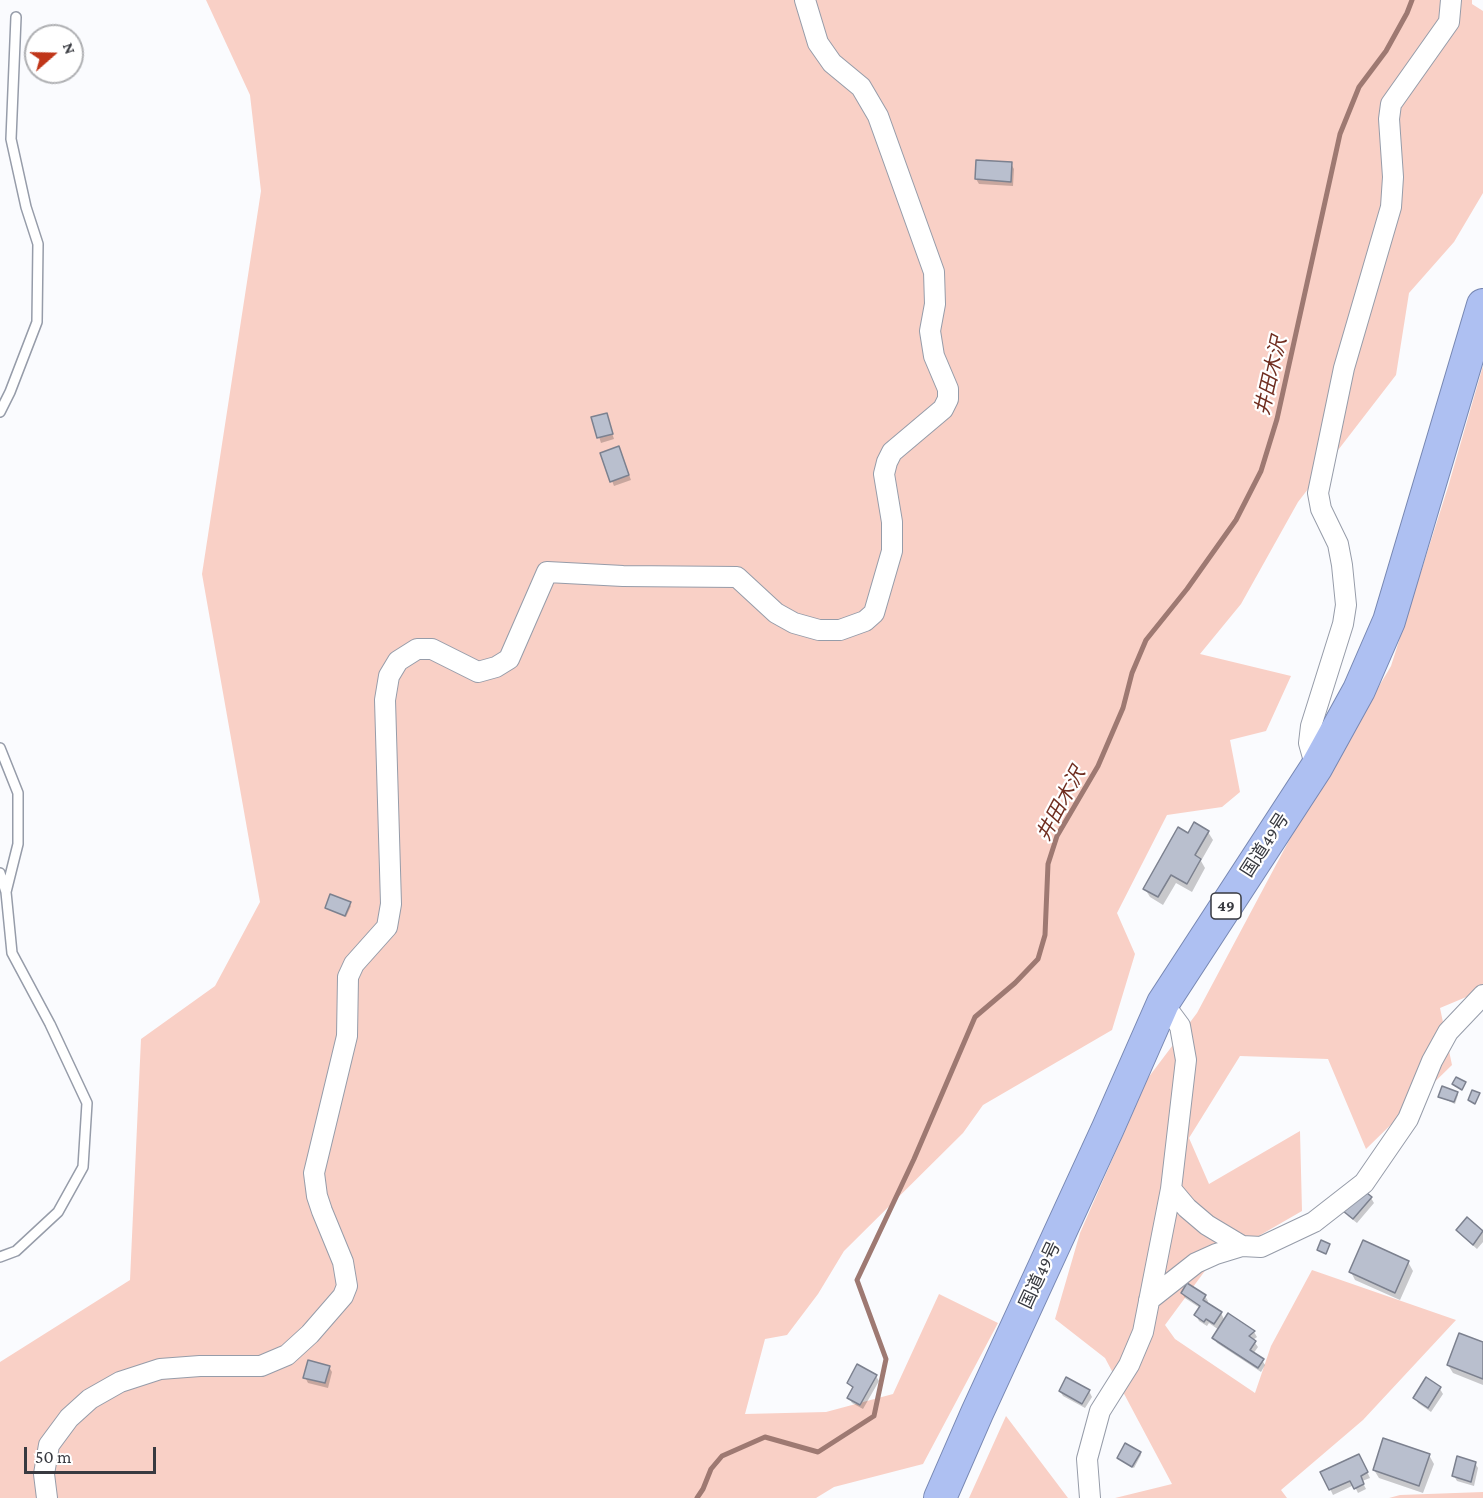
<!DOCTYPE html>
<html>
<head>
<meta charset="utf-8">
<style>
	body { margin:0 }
	#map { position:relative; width:1483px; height:1498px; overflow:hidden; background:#fafbfe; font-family:"Crimson Pro",serif }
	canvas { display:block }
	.north { position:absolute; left:24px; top:24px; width:60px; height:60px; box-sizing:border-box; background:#fff; border:2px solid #afb0b3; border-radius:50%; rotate:70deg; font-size:16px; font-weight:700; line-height:24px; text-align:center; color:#383a40 }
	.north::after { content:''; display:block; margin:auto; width:21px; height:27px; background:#c03619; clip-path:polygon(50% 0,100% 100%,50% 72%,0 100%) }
	.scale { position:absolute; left:24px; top:1447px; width:132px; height:27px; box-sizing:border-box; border:3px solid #383a40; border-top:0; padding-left:8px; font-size:18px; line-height:21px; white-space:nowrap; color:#383a40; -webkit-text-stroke:4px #fff; paint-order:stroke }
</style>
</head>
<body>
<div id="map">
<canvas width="1483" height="1498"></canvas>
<div class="north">N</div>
<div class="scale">50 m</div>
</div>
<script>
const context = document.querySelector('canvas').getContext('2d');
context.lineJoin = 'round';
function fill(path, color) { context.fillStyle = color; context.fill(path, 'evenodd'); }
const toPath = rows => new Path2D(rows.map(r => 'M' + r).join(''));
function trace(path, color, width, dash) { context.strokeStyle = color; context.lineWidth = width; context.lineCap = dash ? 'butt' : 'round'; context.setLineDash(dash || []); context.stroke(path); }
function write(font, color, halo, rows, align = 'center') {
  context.font = font + ' "Crimson Pro","Noto Sans JP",serif'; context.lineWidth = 4.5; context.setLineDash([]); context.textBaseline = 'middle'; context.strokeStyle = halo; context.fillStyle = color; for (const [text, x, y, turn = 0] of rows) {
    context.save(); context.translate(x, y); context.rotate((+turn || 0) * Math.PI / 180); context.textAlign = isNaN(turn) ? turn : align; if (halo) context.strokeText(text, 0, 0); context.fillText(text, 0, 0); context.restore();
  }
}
const green = toPath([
	[206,0,1472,0,1472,4,1483,11,1483,193,1454,242,1409,293,1396,375,1298,502,1241,604,1200,654,1291,676,1266,731,1230,740,1240,792,1222,807,1167,815,1117,913,1135,954,1112,1030,983,1105,963,1133,844,1251,818,1294,787,1335,765,1339,745,1414,826,1412,893,1394,939,1294,998,1323,923,1464,834,1487,816,1498,0,1498,0,1362,130,1280,141,1039,215,986,260,902,202,574,261,191,250,95],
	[1483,366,1483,990,1440,1008,1452,1065,1366,1149,1328,1059,1240,1056,1189,1138,1209,1184,1300,1131,1302,1211,1210,1264,1165,1325,1175,1339,1255,1393,1271,1346,1312,1270,1456,1320,1363,1420,1281,1490,1287,1498,1115,1498,1172,1484,1105,1358,1055,1319,1080,1233,1148,1078,1197,1013,1301,818,1391,666,1448,487],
	[1006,1416,1068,1498,969,1498],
	[1483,1492,1483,1498,1389,1498,1400,1495]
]);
const shadow = toPath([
	[1011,164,1014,169,1013,186,979,184,976,179],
	[606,415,614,439,601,443,593,418],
	[621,453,631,480,614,486,612,481],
	[1208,832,1213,840,1201,861,1205,868,1192,892,1176,883,1163,905,1150,897,1145,889,1189,835],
	[349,904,351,906,346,917,327,908],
	[1457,1093,1458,1095,1455,1104,1440,1097],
	[1371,1198,1374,1203,1357,1223,1348,1216,1345,1211],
	[1467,1219,1483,1233,1483,1242,1477,1249,1461,1235,1458,1230],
	[1364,1242,1408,1262,1413,1271,1400,1300,1355,1280,1351,1272],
	[1182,1293,1205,1296,1208,1301,1207,1304,1221,1313,1225,1321,1229,1315,1254,1332,1257,1337,1253,1340,1258,1347,1253,1354,1262,1360,1265,1365,1261,1372,1217,1343,1214,1338,1219,1330,1209,1323,1207,1326,1199,1321,1196,1315,1200,1308,1185,1298],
	[1483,1344,1483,1385,1453,1373,1448,1365],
	[329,1367,332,1372,328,1388,308,1383,305,1377],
	[876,1376,879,1381,863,1409,852,1403,849,1398,854,1390,848,1383],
	[1440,1389,1443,1394,1431,1412,1418,1403,1415,1398],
	[1060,1391,1089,1391,1092,1397,1085,1408,1063,1396],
	[1140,1453,1141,1455,1134,1468,1119,1458],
	[1429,1455,1434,1464,1423,1493,1379,1478,1374,1470],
	[1362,1461,1370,1478,1362,1481,1366,1489,1358,1493,1354,1485,1333,1495,1322,1472],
	[1475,1463,1478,1468,1474,1486,1457,1481,1454,1476]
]);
const stream = toPath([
	[697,1498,703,1489,711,1469,722,1456,765,1437,818,1452,874,1416,886,1359,857,1280,914,1159,975,1017,1015,983,1038,959,1045,935,1048,864,1057,836,1098,766,1123,708,1132,673,1146,640,1187,589,1236,520,1261,471,1277,419,1340,134,1359,87,1386,51,1407,13,1412,0]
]);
const building = toPath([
	[976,160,1012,162,1011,182,975,179,976,160],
	[607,413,613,434,597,438,591,417,607,413],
	[619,446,629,475,610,482,600,453,619,446],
	[1194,822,1209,831,1195,855,1201,859,1187,884,1171,875,1158,897,1143,889,1178,827,1188,833,1194,822],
	[330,894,351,902,345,916,325,908,330,894],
	[1456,1077,1466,1082,1462,1090,1452,1084,1456,1077],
	[1442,1086,1458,1092,1454,1102,1438,1097,1442,1086],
	[1472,1090,1480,1093,1475,1104,1468,1100,1472,1090],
	[1362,1189,1372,1197,1353,1219,1343,1211,1362,1189],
	[1467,1217,1483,1231,1473,1245,1456,1230,1467,1217],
	[1321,1240,1330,1244,1326,1254,1317,1250,1321,1240],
	[1363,1240,1409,1261,1395,1293,1349,1272,1363,1240],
	[1187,1283,1206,1295,1203,1300,1222,1312,1214,1324,1206,1319,1204,1322,1194,1315,1200,1306,1181,1293,1187,1283],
	[1228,1313,1255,1331,1249,1336,1256,1341,1250,1350,1264,1359,1258,1368,1212,1338,1228,1313],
	[1459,1333,1483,1342,1483,1379,1447,1365,1459,1333],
	[308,1360,330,1366,325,1383,303,1378,308,1360],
	[857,1364,877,1375,860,1405,847,1398,853,1387,847,1383,857,1364],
	[1066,1377,1090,1390,1082,1404,1059,1391,1066,1377],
	[1426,1377,1441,1387,1428,1408,1413,1398,1426,1377],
	[1383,1438,1430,1454,1419,1486,1373,1470,1383,1438],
	[1125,1443,1141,1452,1132,1467,1117,1458,1125,1443],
	[1359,1454,1368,1472,1361,1476,1364,1484,1354,1489,1350,1481,1329,1490,1320,1472,1359,1454],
	[1457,1456,1476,1462,1471,1482,1452,1476,1457,1456]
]);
const service = toPath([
	[0,412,10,392,37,322,38,244,26,207,11,139,16,17],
	[0,748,18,793,18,844,6,892],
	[0,873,6,892,12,953,50,1024,87,1103,83,1167,58,1212,16,1251,0,1257]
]);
const minor = toPath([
	[1316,768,1309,743,1311,726,1343,624,1346,605,1342,565,1338,544,1321,509,1318,493,1344,368,1391,207,1393,177,1389,119,1391,104,1449,22,1451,0],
	[1242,1246,1261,1247,1314,1222,1364,1183,1408,1119,1432,1061,1448,1032,1483,995],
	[1149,1300,1196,1263,1216,1254,1242,1246,1207,1225,1187,1208,1171,1189],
	[47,1498,44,1474,49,1445,69,1418,90,1399,120,1382,160,1369,200,1366,261,1366,287,1355,310,1334,343,1296,347,1286,343,1262,322,1211,317,1196,314,1173,347,1036,348,977,354,964,387,927,391,904,385,700,389,676,398,661,417,649,432,649,478,672,496,667,509,659,547,572,623,576,737,577,776,613,794,623,819,630,840,630,865,621,874,613,892,551,892,522,884,474,887,462,892,452,943,409,948,399,948,389,934,356,930,331,935,304,934,272,878,116,861,87,832,63,818,43,805,0],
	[1090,1498,1087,1459,1100,1411,1129,1365,1143,1332,1171,1189,1186,1060,1180,1026,1163,1003]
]);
const trunk = toPath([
	[940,1498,977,1413,1108,1128,1163,1003,1316,768,1359,690,1389,621,1483,305]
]);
const shields = [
	[1226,906,30]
];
const shieldNames = [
	["49",1226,906]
];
const streetNames = [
	["国道49号",1265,845,-57],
	["国道49号",1040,1275,-65]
];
const waterNames = [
	["井田木沢",1271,376,-77],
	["井田木沢",1061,804,-62]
];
fill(green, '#f9d0c6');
fill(shadow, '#0003');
trace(stream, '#9e7972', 5);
fill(building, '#b9bfce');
trace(building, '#7c818f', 1.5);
trace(service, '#969ca9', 12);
trace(minor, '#969ca9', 22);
trace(trunk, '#7787b2', 34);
trace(service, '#fff', 9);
trace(minor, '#fff', 20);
trace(trunk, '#aec0f2', 32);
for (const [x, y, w] of shields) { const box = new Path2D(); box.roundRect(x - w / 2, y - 13, w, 26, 4.5); context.fillStyle = '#fff'; context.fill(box); trace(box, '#383a40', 1.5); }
write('bold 16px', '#383a40', null, shieldNames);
write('18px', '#383a40', '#fff', streetNames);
write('italic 20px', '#702e20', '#fff', waterNames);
</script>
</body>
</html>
